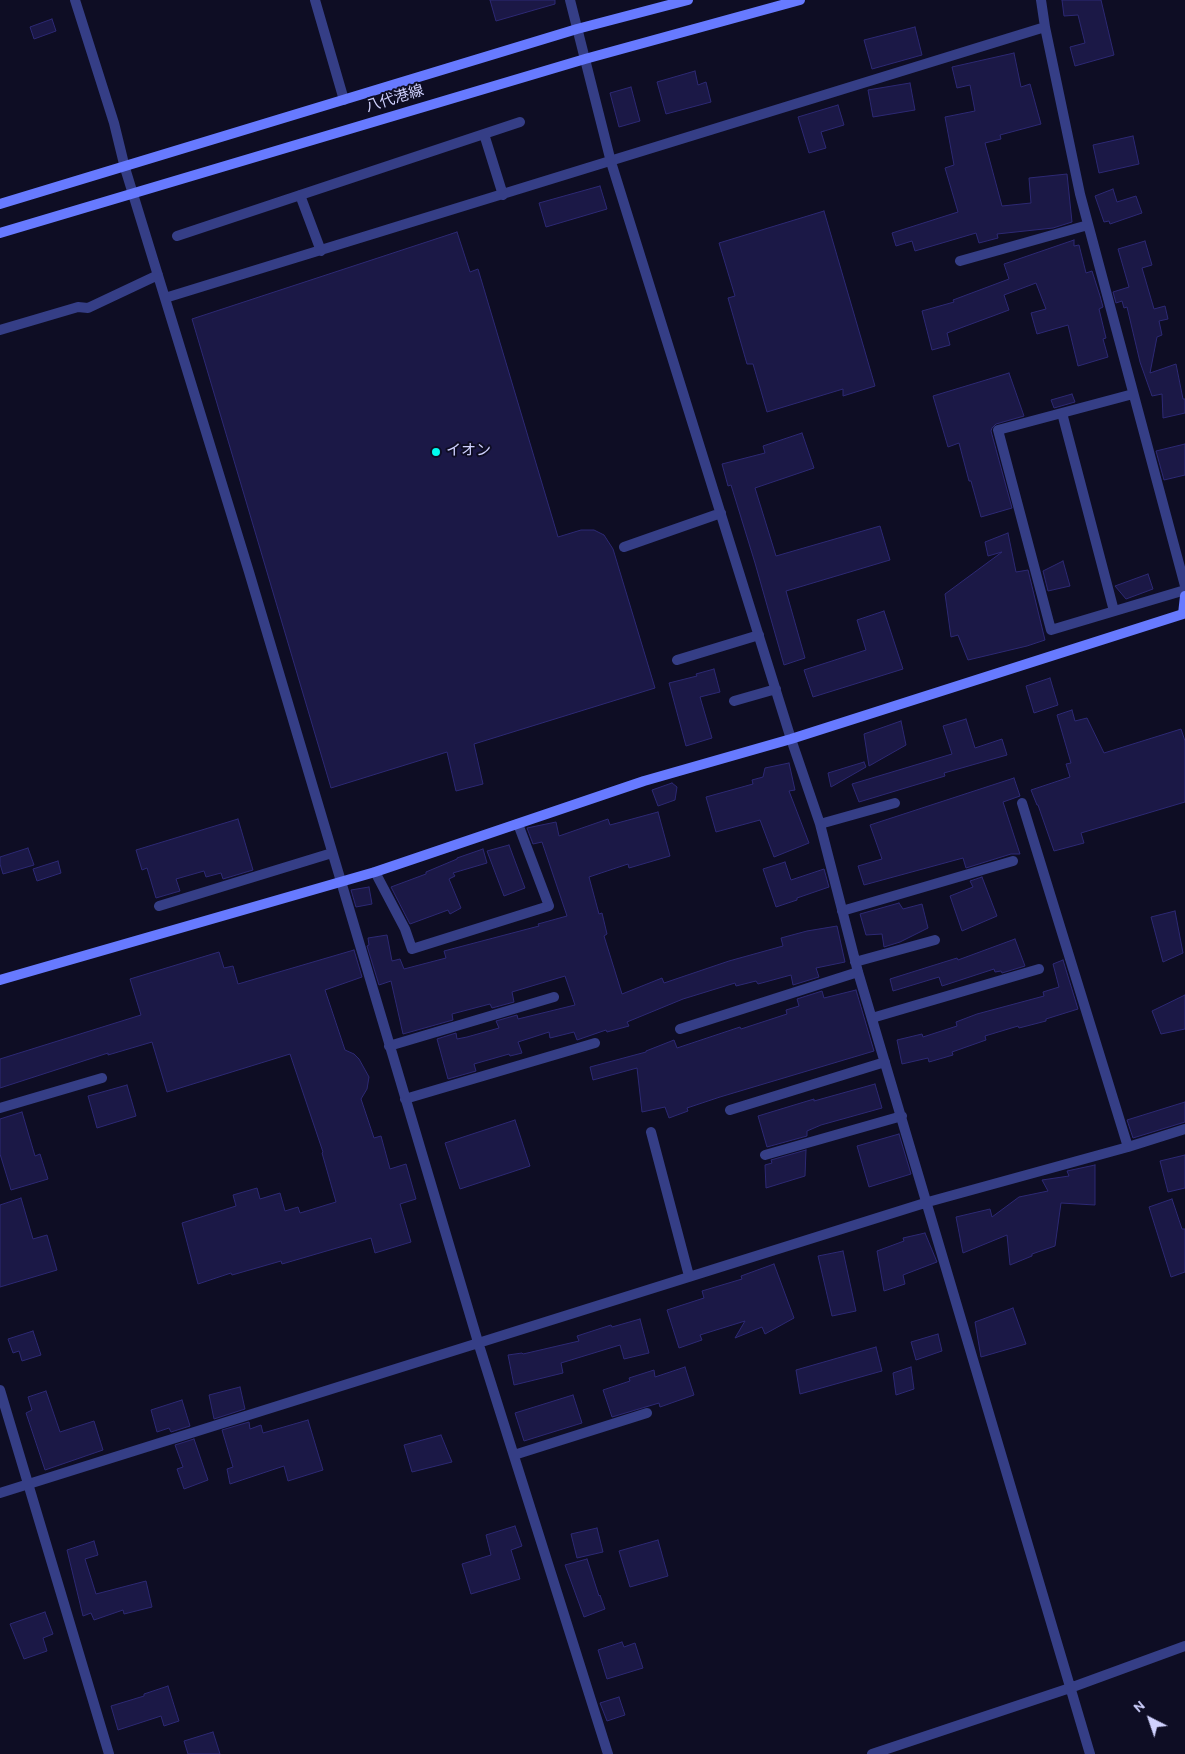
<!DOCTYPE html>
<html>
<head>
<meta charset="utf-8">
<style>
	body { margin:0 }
	#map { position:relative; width:1185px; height:1754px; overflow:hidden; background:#0e0d24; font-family:Overpass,sans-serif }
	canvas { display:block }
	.north { position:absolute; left:1125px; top:1694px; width:50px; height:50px; -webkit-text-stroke:4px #0e0d24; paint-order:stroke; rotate:319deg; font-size:14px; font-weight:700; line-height:20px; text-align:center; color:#d0d2ff }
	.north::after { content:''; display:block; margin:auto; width:18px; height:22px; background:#d0d2ff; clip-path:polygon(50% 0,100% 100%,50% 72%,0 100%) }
</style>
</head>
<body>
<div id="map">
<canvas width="1185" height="1754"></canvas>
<div class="north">N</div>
</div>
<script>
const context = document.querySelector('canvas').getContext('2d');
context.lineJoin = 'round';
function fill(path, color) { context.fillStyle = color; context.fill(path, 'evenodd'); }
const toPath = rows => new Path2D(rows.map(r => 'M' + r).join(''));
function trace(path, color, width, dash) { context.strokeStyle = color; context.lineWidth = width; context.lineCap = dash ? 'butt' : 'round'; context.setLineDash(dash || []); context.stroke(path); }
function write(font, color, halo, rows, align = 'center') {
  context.font = font + ' Overpass,"Noto Sans JP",sans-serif'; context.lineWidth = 4; context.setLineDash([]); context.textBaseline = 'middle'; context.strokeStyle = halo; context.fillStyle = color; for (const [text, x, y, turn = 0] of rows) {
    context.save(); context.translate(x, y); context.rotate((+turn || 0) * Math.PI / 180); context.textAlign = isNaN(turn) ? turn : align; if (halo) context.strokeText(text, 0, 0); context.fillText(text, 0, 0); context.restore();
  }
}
const building = toPath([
	[490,0,555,0,555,4,496,21,490,0],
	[1062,0,1101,0,1114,55,1075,66,1070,47,1085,43,1078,15,1064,16,1062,0],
	[52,19,56,31,34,39,30,27,52,19],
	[915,27,922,55,872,69,864,40,915,27],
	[1014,53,1021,87,1030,84,1041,124,1000,135,1001,139,985,143,1002,206,1031,203,1029,178,1067,174,1072,222,1053,228,997,234,998,238,979,243,976,233,915,251,912,241,896,246,892,233,958,212,945,168,954,165,945,117,975,111,970,85,957,88,952,67,1014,53],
	[695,71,698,85,706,82,711,102,666,114,657,82,695,71],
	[910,83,915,110,873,117,868,90,910,83],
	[631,87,640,121,619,127,610,93,631,87],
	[838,105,844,125,821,132,826,148,809,153,798,117,838,105],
	[1133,136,1139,164,1099,173,1093,145,1133,136],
	[600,186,607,209,546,227,539,203,600,186],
	[1113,189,1117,202,1136,196,1142,213,1110,224,1109,221,1104,222,1095,196,1113,189],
	[824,211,875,386,843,396,843,389,767,412,753,364,747,364,728,298,735,296,719,243,824,211],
	[457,232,470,272,478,269,558,537,581,530,594,530,604,535,613,549,655,688,474,744,483,784,456,791,447,752,331,788,192,319,457,232],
	[1074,240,1074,246,1079,245,1086,273,1092,271,1100,296,1103,307,1099,309,1106,338,1103,339,1108,357,1078,366,1068,325,1037,334,1031,313,1046,309,1036,283,1004,295,1009,310,947,333,950,345,932,350,922,311,954,302,953,300,1009,279,1004,264,1074,240],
	[1145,241,1152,265,1142,268,1154,309,1165,306,1168,319,1159,321,1162,335,1157,337,1150,373,1176,364,1183,399,1185,399,1185,413,1163,418,1162,394,1152,396,1140,362,1127,307,1124,308,1122,301,1116,303,1113,292,1129,287,1118,249,1145,241],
	[1009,373,1024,416,996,424,992,428,991,431,1012,508,981,517,971,481,969,481,959,443,948,447,933,396,1009,373],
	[1072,394,1075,402,1054,408,1051,400,1072,394],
	[802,433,814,468,755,488,776,556,880,526,890,560,786,591,805,658,784,665,755,563,731,485,728,486,722,464,765,453,763,446,802,433],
	[1185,444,1185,475,1164,480,1156,451,1185,444],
	[1008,533,1016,572,1028,570,1045,640,1027,646,968,660,958,635,951,637,945,594,1002,552,988,556,985,542,1008,533],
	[1063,561,1070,586,1048,591,1043,571,1063,561],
	[1148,574,1153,589,1126,599,1115,586,1148,574],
	[884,611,903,669,813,697,804,670,866,650,857,620,884,611],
	[714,669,720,692,700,697,712,738,686,746,669,683,697,676,696,674,714,669],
	[1050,678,1058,705,1034,713,1026,686,1050,678],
	[1072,710,1075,721,1087,718,1104,753,1181,729,1185,741,1185,802,1081,833,1084,843,1054,851,1038,805,1037,805,1031,790,1070,777,1066,764,1071,763,1057,715,1072,710],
	[966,719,975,748,1002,739,1007,755,944,773,945,776,859,802,852,784,952,754,943,726,966,719],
	[901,721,906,745,869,766,864,734,901,721],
	[864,762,866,767,831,787,828,773,864,762],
	[789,763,795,790,789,791,809,843,774,857,760,820,716,832,706,797,753,784,752,780,763,777,765,768,789,763],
	[1014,778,1020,796,1003,802,1020,854,1011,854,966,868,963,858,864,885,858,866,882,859,870,825,1014,778],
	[672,783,677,787,675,800,658,806,652,790,672,783],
	[658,812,670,856,629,868,628,864,589,877,599,914,602,913,607,934,604,936,622,994,662,978,664,983,729,961,783,946,781,938,807,931,837,926,845,962,816,968,819,977,793,985,791,975,758,984,756,981,736,986,735,983,683,999,627,1022,629,1026,607,1032,606,1030,577,1040,574,1032,550,1038,549,1032,518,1042,522,1053,510,1056,509,1054,474,1064,476,1071,448,1079,437,1039,456,1033,457,1039,467,1037,499,1028,496,1021,517,1015,518,1019,575,1005,565,976,512,992,514,1002,492,1008,490,1004,452,1014,453,1020,403,1034,391,981,379,985,367,946,369,945,368,938,387,935,392,961,400,959,404,969,446,958,444,951,539,926,538,924,567,916,542,842,533,844,527,828,556,822,559,836,608,819,610,825,658,812],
	[238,819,253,870,223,879,221,873,206,877,204,871,176,879,180,891,156,898,147,868,142,870,136,850,238,819],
	[509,845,525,888,504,896,487,851,509,845],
	[28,848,34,865,3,874,0,864,0,857,28,848],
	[483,849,487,863,453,873,455,876,449,879,461,908,450,914,448,910,410,924,391,887,426,874,426,872,457,859,457,858,483,849],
	[58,861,61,873,37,881,33,869,58,861],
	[785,862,791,880,824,869,829,887,797,898,797,900,776,907,763,869,785,862],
	[982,877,997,916,962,931,950,896,973,887,970,881,982,877],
	[369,887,372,904,356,907,351,890,369,887],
	[899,903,903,909,922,904,928,928,900,942,884,947,882,934,866,935,860,914,899,903],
	[1175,911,1183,953,1163,962,1151,917,1175,911],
	[1015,939,1025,966,1002,973,1001,971,995,972,994,969,942,986,939,977,893,991,890,979,957,958,958,960,1015,939],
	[354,950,362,977,325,990,345,1050,354,1054,359,1059,369,1077,367,1089,361,1099,374,1138,381,1136,390,1169,406,1164,416,1199,400,1204,411,1242,375,1253,371,1238,282,1264,281,1261,232,1275,231,1273,198,1284,182,1223,236,1206,233,1195,257,1188,260,1199,280,1193,285,1211,298,1207,300,1213,336,1202,322,1153,323,1152,290,1054,167,1092,152,1042,108,1055,108,1053,0,1088,0,1059,141,1015,130,979,219,952,224,968,233,966,238,984,354,950],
	[1063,960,1078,1009,1046,1019,1046,1021,1019,1028,1018,1026,985,1036,986,1040,952,1052,953,1055,929,1062,928,1058,902,1064,897,1040,922,1034,923,1037,957,1026,956,1022,977,1014,1044,996,1043,992,1059,987,1053,964,1063,960],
	[856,990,874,1051,720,1097,687,1108,688,1111,669,1118,665,1107,642,1112,637,1068,593,1080,590,1067,646,1052,646,1051,674,1040,677,1048,740,1027,741,1029,787,1014,786,1010,799,1006,797,999,822,991,824,998,856,990],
	[1185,995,1185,1029,1161,1034,1152,1011,1185,995],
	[875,1084,882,1108,821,1125,807,1131,807,1136,767,1147,758,1116,814,1099,814,1101,875,1084],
	[127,1085,136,1116,97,1128,88,1096,127,1085],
	[1185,1102,1185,1122,1133,1138,1127,1120,1185,1102],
	[22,1112,35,1156,40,1154,48,1179,11,1190,0,1154,0,1119,22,1112],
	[515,1120,530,1166,460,1189,445,1143,515,1120],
	[899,1134,911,1174,869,1187,857,1146,899,1134],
	[806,1150,805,1176,766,1188,765,1165,772,1163,771,1160,806,1150],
	[1185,1155,1185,1188,1168,1192,1160,1161,1185,1155],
	[1095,1165,1095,1205,1061,1203,1055,1246,1032,1254,1032,1256,1010,1265,1007,1235,963,1253,956,1217,990,1209,992,1217,1019,1197,1048,1191,1042,1180,1069,1176,1067,1171,1095,1165],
	[21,1198,33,1239,47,1235,57,1270,0,1287,0,1205,21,1198],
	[1172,1199,1182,1229,1185,1229,1185,1272,1171,1277,1149,1207,1172,1199],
	[925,1233,937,1262,903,1275,905,1284,884,1291,877,1251,904,1241,903,1238,925,1233],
	[843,1251,856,1311,832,1316,818,1256,843,1251],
	[774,1264,794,1318,765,1334,762,1327,735,1338,745,1321,700,1335,702,1340,679,1348,667,1310,704,1298,702,1291,742,1279,741,1276,774,1264],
	[1013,1308,1026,1344,981,1357,975,1322,1013,1308],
	[640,1319,649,1353,624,1359,620,1345,561,1363,563,1373,514,1385,508,1355,522,1353,523,1354,579,1341,577,1336,611,1325,612,1327,640,1319],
	[33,1331,41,1355,22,1361,19,1351,13,1353,8,1339,33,1331],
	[938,1334,942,1351,916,1360,911,1342,938,1334],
	[876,1347,882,1371,800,1394,796,1370,876,1347],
	[685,1367,694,1395,660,1407,659,1403,612,1417,603,1390,630,1381,629,1378,654,1370,655,1377,685,1367],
	[911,1367,914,1389,896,1395,893,1373,911,1367],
	[240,1387,245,1409,214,1419,209,1395,240,1387],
	[46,1391,60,1432,94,1421,103,1450,45,1470,26,1413,32,1410,28,1397,46,1391],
	[573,1395,582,1423,524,1441,515,1413,573,1395],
	[182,1400,190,1426,171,1432,169,1428,157,1432,151,1410,182,1400],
	[308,1420,323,1470,288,1481,284,1466,230,1484,227,1469,233,1467,222,1430,249,1422,250,1429,261,1425,263,1433,308,1420],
	[441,1435,452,1462,412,1472,404,1445,441,1435],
	[194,1439,208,1480,184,1489,177,1469,183,1467,175,1445,194,1439],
	[515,1526,522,1546,511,1550,520,1579,471,1594,462,1564,491,1555,486,1535,515,1526],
	[597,1528,603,1552,577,1558,571,1534,597,1528],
	[658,1540,668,1576,630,1587,619,1551,658,1540],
	[94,1541,98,1555,85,1559,96,1594,146,1581,152,1607,124,1614,123,1610,94,1620,91,1613,83,1616,67,1550,94,1541],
	[587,1559,599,1596,600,1595,605,1609,584,1617,565,1565,587,1559],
	[45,1612,53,1634,43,1638,47,1651,24,1659,10,1624,45,1612],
	[622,1642,624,1647,635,1643,643,1668,607,1679,598,1650,622,1642],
	[168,1686,179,1721,164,1726,161,1716,118,1730,111,1706,144,1696,144,1694,168,1686],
	[619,1697,625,1715,607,1721,600,1703,619,1697],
	[213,1732,220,1754,188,1754,184,1741,213,1732]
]);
const street = toPath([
	[75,0,114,123,125,168,249,572,478,1342,608,1754],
	[315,0,344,100],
	[570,0,611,162,791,739,820,824,858,972,1090,1754],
	[1041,0,1045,27,1080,194,1185,586],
	[484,134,503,195],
	[300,195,321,251],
	[177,236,520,122],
	[960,261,1088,225],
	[165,298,1045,27],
	[0,330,78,307,88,308,158,275],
	[1133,394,998,430,1051,630,1185,590],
	[1062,413,1114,611],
	[624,547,721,513],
	[677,660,759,635],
	[734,701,776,689],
	[1022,803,1128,1147],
	[820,824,895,803],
	[375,872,405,929,412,949,549,906,518,824],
	[159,906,332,853],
	[842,911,1013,861],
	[855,962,935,940],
	[872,1018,1039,969],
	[680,1029,858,972],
	[389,1046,554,997],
	[405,1099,595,1043],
	[0,1108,102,1078],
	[730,1110,885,1062],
	[651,1132,689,1276],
	[765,1155,902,1116],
	[0,1390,109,1754],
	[514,1455,647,1413],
	[0,1493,928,1202,1128,1147,1185,1129],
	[872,1754,1070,1688,1185,1646]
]);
const secondary = toPath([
	[0,204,577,29,688,0],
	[0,233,585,59,800,0],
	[0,980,375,872,644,781,791,739,1183,614,1185,596]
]);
const markers = [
	[436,452,5,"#00fbef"]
];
const streetNames = [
	["八代港線",395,100,-17]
];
const poiNames = [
	["イオン",446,452]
];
fill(building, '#1b1846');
trace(building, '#2d2974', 1);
trace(street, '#353e86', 10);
trace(secondary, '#677aff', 10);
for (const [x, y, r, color] of markers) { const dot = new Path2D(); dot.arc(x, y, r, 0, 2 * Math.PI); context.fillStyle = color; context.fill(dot); trace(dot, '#0e0d24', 2); }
write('15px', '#d0d2ff', '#0e0d24', streetNames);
write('15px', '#d0d2ff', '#0e0d24', poiNames, 'left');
</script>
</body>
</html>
